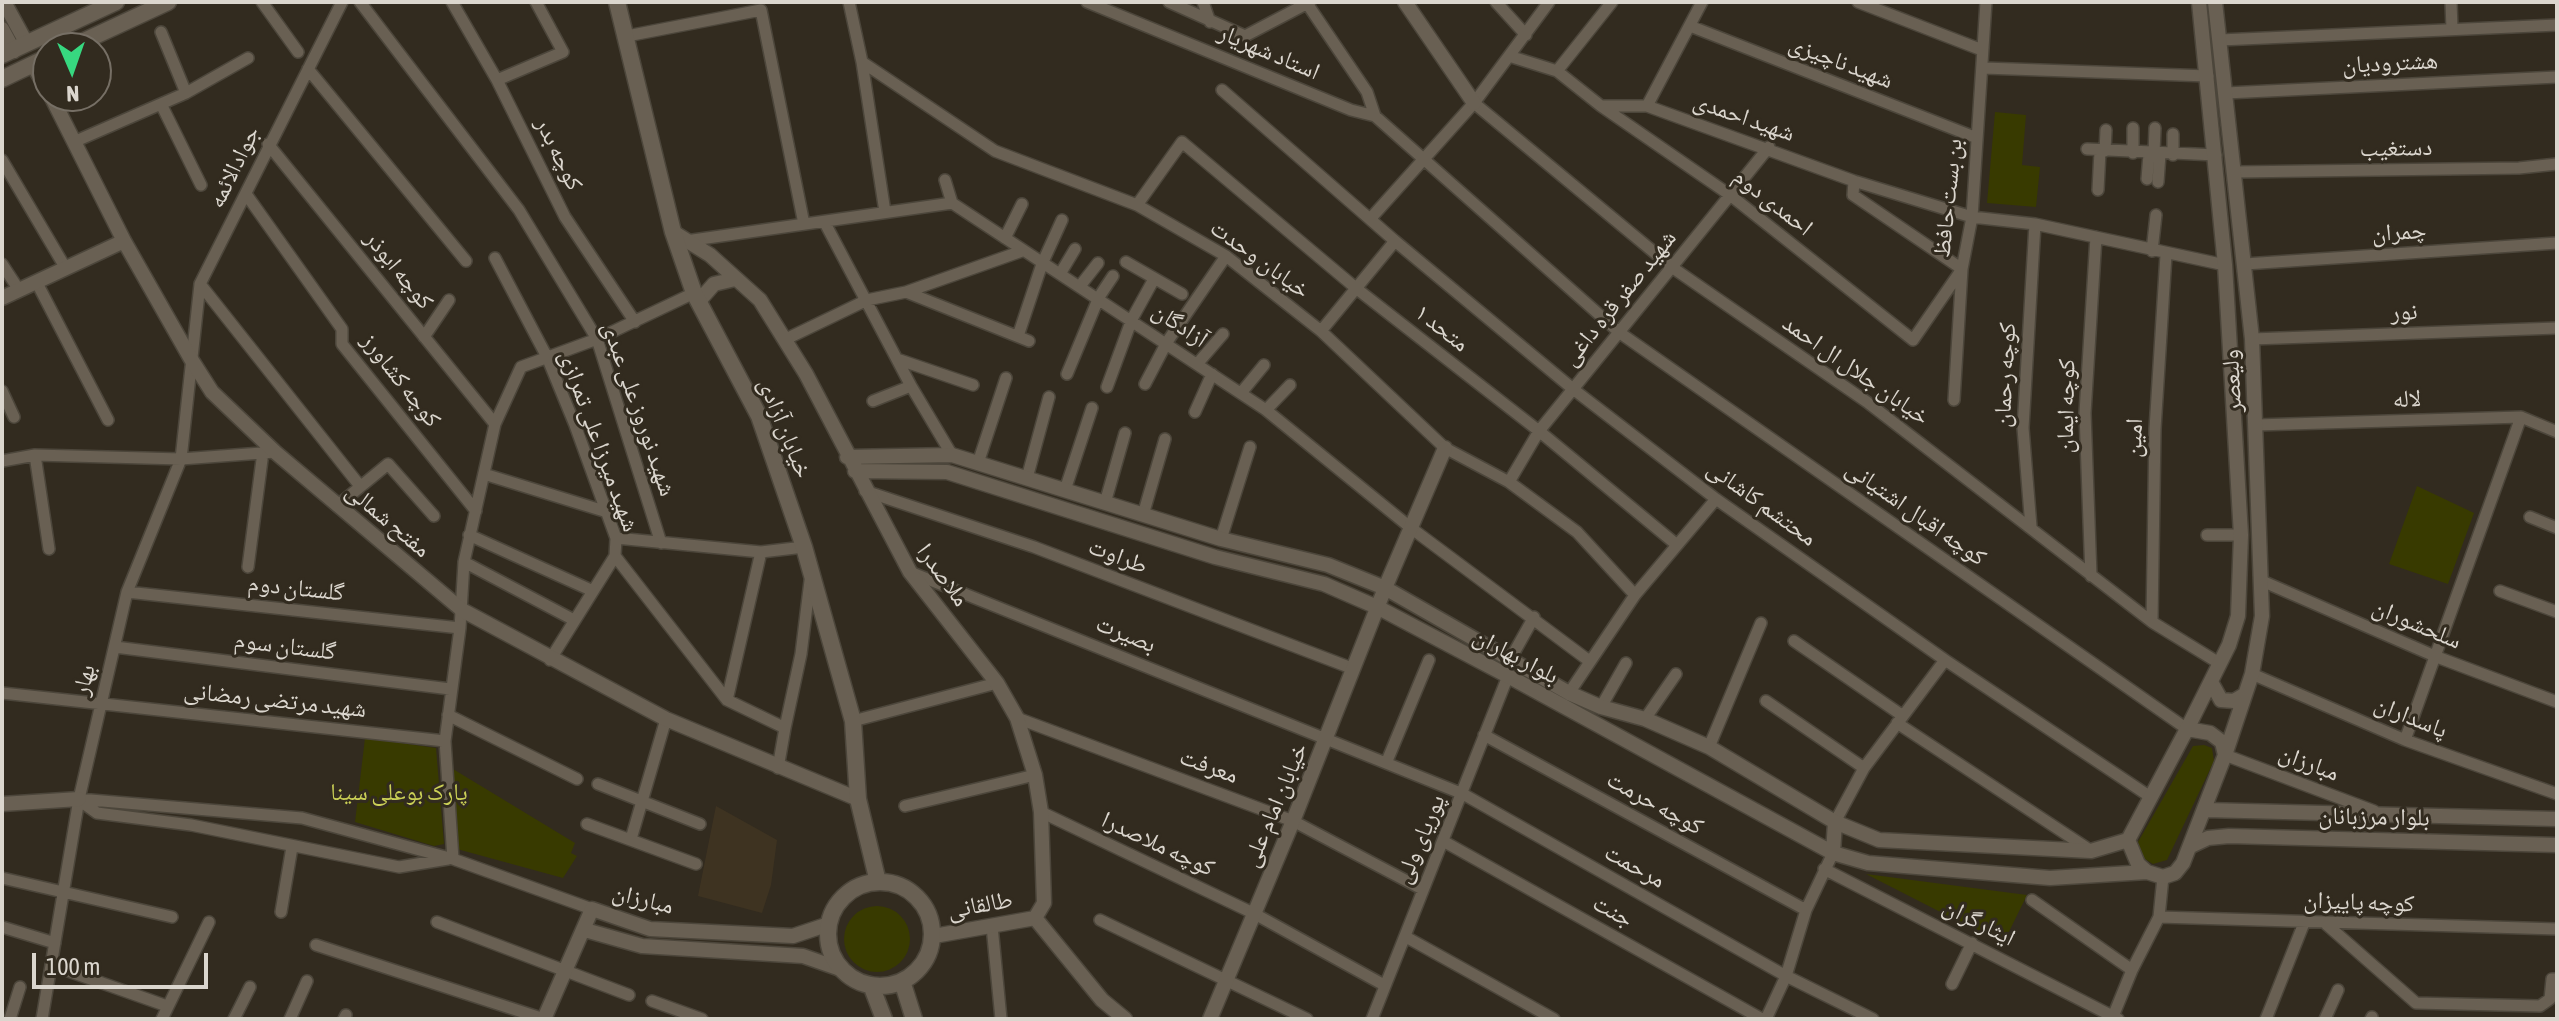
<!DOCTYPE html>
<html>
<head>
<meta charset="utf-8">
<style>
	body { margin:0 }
	#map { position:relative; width:2559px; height:1021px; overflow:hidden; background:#322b1f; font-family:"Asap Condensed",sans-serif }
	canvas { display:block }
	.frame { position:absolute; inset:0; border:4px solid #dbd6ce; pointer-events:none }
	.north { position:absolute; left:32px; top:32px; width:80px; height:80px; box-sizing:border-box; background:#322b1f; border:2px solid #766f65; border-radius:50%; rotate:178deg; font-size:22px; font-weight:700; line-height:32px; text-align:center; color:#dbd6ce }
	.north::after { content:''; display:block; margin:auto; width:28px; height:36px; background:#37d880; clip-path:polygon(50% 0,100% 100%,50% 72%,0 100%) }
	.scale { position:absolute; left:32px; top:953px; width:176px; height:36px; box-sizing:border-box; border:4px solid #dbd6ce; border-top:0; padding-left:10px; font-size:24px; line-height:28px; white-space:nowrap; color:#dbd6ce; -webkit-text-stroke:6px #322b1f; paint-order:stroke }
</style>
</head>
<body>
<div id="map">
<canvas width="2559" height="1021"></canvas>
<div class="frame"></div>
<div class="north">N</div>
<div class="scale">100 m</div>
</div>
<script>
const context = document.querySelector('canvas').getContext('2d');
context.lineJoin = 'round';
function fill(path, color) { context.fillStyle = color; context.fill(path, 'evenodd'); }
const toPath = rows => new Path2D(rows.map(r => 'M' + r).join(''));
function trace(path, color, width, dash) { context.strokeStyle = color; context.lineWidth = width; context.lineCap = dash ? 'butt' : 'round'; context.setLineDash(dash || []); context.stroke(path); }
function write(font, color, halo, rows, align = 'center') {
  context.font = font + ' "Asap Condensed","Noto Naskh Arabic",sans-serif'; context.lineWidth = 6; context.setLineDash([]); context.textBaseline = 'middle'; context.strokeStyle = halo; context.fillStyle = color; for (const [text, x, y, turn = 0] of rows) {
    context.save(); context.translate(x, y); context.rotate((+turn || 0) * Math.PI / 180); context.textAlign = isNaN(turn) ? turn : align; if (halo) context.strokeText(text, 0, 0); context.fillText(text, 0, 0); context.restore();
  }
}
const built = toPath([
	[716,806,777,840,771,885,762,913,698,896]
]);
const green = toPath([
	[1995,112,2026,115,2022,165,2040,167,2036,207,1987,203],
	[2417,486,2474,513,2448,584,2389,564],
	[365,738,436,748,444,844,434,846,355,822],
	[2204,745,2212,748,2214,761,2167,860,2153,864,2140,856,2138,842,2193,746],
	[453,769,575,843,571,853,577,856,563,878,457,849],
	[1866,874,2027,895,2003,944],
	'844 939a33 33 0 1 1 66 0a33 33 0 1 1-66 0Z'
]);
const minor = toPath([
	[262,2,298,52],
	[360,2,519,210,597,339,661,543],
	[452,2,497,80,565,217,635,322],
	[849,2,862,62,995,151,1137,205,1226,256,1321,331,1445,448,1509,482,1577,532,1635,595],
	[1087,2,1351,110,1375,116,1620,333,2187,729],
	[1169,2,1245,36,1310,2],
	[1203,2,1210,22],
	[1306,2,1367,92,1375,116],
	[1496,2,1526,35],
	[1858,2,1982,50],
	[2451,2,2452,29],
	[1690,26,1977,138],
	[161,32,186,93],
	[627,36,761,10,804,224],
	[2220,40,2557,25],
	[1509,56,1557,71,1601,106,1647,106,1854,181,1972,217,2035,224,2225,265],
	[862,62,885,212],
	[1984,68,2208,76],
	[308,69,466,261],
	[1557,71,1612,2],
	[497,80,563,52,536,2],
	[1222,90,1395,241,1573,389,1716,499,1945,660,2149,796],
	[2226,93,2557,77],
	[1474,103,1673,268,1867,402,2152,622,2219,663],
	[161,104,201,185],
	[1601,106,1730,195,1913,340,1962,269,1853,195,1854,181],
	[1647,106,1702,2],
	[76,141,186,93,248,58],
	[268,144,495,424],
	[2087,149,2216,155],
	[2105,151,2106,130],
	[2133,153,2133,128],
	[2154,154,2155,128],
	[2173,155,2173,134],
	[2,160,65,267],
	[2236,172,2519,168,2557,164],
	[2147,179,2149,154],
	[945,180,952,203],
	[2158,182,2160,154],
	[2098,190,2100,151],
	[246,194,342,329,342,344,476,511],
	[1137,205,1182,142,1357,289,1539,431,1677,545],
	[1371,218,1474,103,1549,2],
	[825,223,911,386,952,455],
	[1005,238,1022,204],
	[686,241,952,203,1266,410,1411,528,1588,660],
	[2152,251,2156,215],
	[495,258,547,357,575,425,616,538,615,556,727,700,785,728,778,768],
	[1126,262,1182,294],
	[2,264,19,290],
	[2245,264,2557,243],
	[1060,274,1075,249],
	[37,283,108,420],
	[200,284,360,486],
	[1080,286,1098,263],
	[906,292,1029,341],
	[1321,331,1395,241],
	[1018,336,1042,264,1062,220],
	[424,337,449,300],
	[786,339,867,300,906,292,1022,251],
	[2252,339,2557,328],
	[900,360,973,385],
	[1198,363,1223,334],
	[1067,374,1099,297,1113,276],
	[1145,384,1167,342,1226,256],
	[1107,387,1132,319,1154,279],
	[2,391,14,417],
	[1241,393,1264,365],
	[1954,400,1962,269,1972,217,1986,2],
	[873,401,911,386],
	[1266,410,1290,385],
	[1195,412,1212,374],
	[2256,425,2521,417,2557,432],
	[35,455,49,549],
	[2,461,35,455,181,459,275,452],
	[978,463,1006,378],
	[484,474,604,511],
	[1027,478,1049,397],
	[1509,482,1539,431,1769,147],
	[1065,490,1092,408],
	[865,491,1034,547,1354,669],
	[1105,503,1125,433],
	[337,506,388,464,434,516],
	[1143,515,1165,439],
	[2530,517,2557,528],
	[2031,527,2023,428,2035,224],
	[469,535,593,591],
	[2207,535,2241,535],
	[616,538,761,552,804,547],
	[1221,539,1250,447],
	[464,562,574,620],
	[248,567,263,452],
	[910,572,1463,794,1786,976,1873,1019],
	[2091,576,2085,413,2096,237],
	[2262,581,2437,657,2557,702],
	[2500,591,2557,612],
	[127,592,460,628],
	[2152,622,2155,429,2166,255],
	[1794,641,1903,716],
	[115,647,450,689],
	[1511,658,1534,617],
	[550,660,615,556],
	[2252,674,2405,740,2557,794],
	[2,693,445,741],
	[1569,693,1635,595,1716,499],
	[727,700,761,552],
	[1766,701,1864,768],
	[1601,707,1626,663],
	[448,715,577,779],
	[1017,718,1293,821,1422,889],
	[1645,719,1676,674],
	[853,721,997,683],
	[1897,723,2090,850],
	[785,728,801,654,810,581],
	[1484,735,1806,910],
	[2405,740,2521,417],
	[1709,747,1761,623],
	[2225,755,2374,811],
	[1387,761,1429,660],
	[598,784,700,824],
	[79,799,302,818,453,859,592,909],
	[79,800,97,813,191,825,399,867,448,859],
	[905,806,1035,775],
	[1041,812,1253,913,1384,985],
	[1835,822,1864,768,1945,660],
	[587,824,696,864],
	[631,839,666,719],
	[1443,841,1762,1019],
	[453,859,445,741,460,628,464,562,495,424,521,367,597,339,694,293],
	[1824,869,2118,1019],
	[2,878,172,917],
	[2032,900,2132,970],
	[281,912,292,847],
	[2159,917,2557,929],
	[1100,920,1307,1019],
	[437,922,629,995],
	[2326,924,2416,1003,2540,1006,2550,999,2552,979,2557,979],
	[992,926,1001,1019],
	[2,927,55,943],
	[1406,937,1554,1019],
	[316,945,544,1019],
	[51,965,167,1006],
	[1952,984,1972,943],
	[652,1001,702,1019],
	[10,1019,20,987],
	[42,1019,79,799,127,592,181,459,200,284,342,2],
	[162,1019,209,922],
	[234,1019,250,987],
	[290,1019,307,981],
	[344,1019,346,1015],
	[1372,1019,1508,676],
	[1766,1019,1786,976,1806,910,1833,853],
	[2112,1019,2132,970,2159,917,2163,877],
	[2266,1019,2304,923],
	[2325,1019,2338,990],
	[2371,1019,2372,1017]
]);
const tertiary = toPath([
	[4,2,27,44],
	[1405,2,1474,103],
	[2215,2,2252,339,2262,616,2252,674,2225,755],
	[2,29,14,51],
	[33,65,48,91],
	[51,96,124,241,191,359,212,392,275,452,462,610,666,719,858,799],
	[673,232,710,255,760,300,806,374,910,572,997,683,1017,718,1035,775,1041,812,1044,903,1035,918],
	[2,298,124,241],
	[699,301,714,284,735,279],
	[847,457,952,455,1221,539,1328,565,1385,588,1569,693,1601,707,1645,719,1709,747,1835,822,1879,840,2091,851,2128,840],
	[855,471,947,472,1215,557,1324,584,1379,608,1508,676,1833,853,1868,863,2050,878,2147,872],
	[2211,682,2221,700,2234,701,2244,695],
	[2187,729,2229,645,2238,616,2241,535,2225,265,2199,2],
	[2187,729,2210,733,2222,742,2225,755,2183,863,2175,873,2163,877,2147,872,2138,864,2128,840,2187,729],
	[2,804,79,799],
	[2206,810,2557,819],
	[2191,846,2208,838,2229,836,2557,845],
	[1833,853,1835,822],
	[1035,918,1102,1000,1125,1019],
	[585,930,642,946,803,956,843,970],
	[934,936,1035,918],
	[544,1019,592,909,650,929,793,936,829,924],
	[1210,1019,1293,821,1385,588,1445,448]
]);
const secondary = toPath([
	[617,2,673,232,694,293,759,416,804,547,853,721,858,799,878,882],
	[69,48,168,2],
	[2,55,116,2],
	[2,79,48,57],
	'828 934a52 52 0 1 1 104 0a52 52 0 1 1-104 0Z',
	[902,981,914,1019],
	[871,985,884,1019]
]);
const streetNames = [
	["استاد شهریار",1269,52,23],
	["شهید ناچیزی",1841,62,21],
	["هشترودیان",2390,63,-3],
	["شهید احمدی",1744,117,19],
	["دستغیب",2396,148,-1],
	["کوچه بدر",559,154,64],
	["جوادالائمه",234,167,-64],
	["بن بست حافظ",1948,198,-84],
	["احمدی دوم",1773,202,38],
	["چمران",2399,232,-4],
	["خیابان وحدت",1260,259,36],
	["کوچه ابوذر",399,270,51],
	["شهید صفر قره داغی",1619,298,-51],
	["نور",2404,312,-2],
	["آزادگان",1180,325,34],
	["متحد ۱",1442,328,38],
	["خیابان جلال ال احمد",1856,370,35],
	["کوچه رحمان",2005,375,-87],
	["کوچه کشاورز",401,380,52],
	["ولیعصر",2232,381,-93],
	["لاله",2407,399,-2],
	["کوچه ایمان",2066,406,-89],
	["شهید نوروز علی عبدی",639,409,71],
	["خیابان آزادی",785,428,68],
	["امین",2134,438,-88],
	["شهید میرزا علی تمرازی",599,441,70],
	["محتشم کاشانی",1762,503,36],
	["کوچه اقبال اشتیانی",1916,513,35],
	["مفتح شمالی",388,520,40],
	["طراوت",1118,556,21],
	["ملاصدرا",943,575,54],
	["گلستان دوم",296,588,6],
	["سلحشوران",2417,624,23],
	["بصیرت",1126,634,22],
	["گلستان سوم",285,646,7],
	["بلوار بهاران",1516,656,28],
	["بهار",84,680,-76],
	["شهید مرتضی رمضانی",275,700,6],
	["پاسداران",2411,717,22],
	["مبارزان",2309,763,21],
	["معرفت",1209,766,20],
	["کوچه حرمت",1655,803,29],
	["خیابان امام علی",1275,805,-67],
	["بلوار مرزبانان",2374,817,1],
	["پوریای ولی",1420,839,-67],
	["کوچه ملاصدرا",1158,844,25],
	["مرحمت",1635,866,29],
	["مبارزان",643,899,14],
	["کوچه پاییزان",2359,902,2],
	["طالقانی",980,905,-10],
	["جنت",1613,911,29],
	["ایثارگران",1979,922,27]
];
const parkNames = [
	["پارک بوعلی سینا",399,792]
];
fill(built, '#3e3321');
fill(green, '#383a00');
trace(minor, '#4c463b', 14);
trace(tertiary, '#4c463b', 17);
trace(secondary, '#4c463b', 19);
trace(minor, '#696053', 11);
trace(tertiary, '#696053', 14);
trace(secondary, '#696053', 16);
write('24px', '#dbd6ce', '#322b1f', streetNames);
write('24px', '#cbd056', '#322b1f', parkNames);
</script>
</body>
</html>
